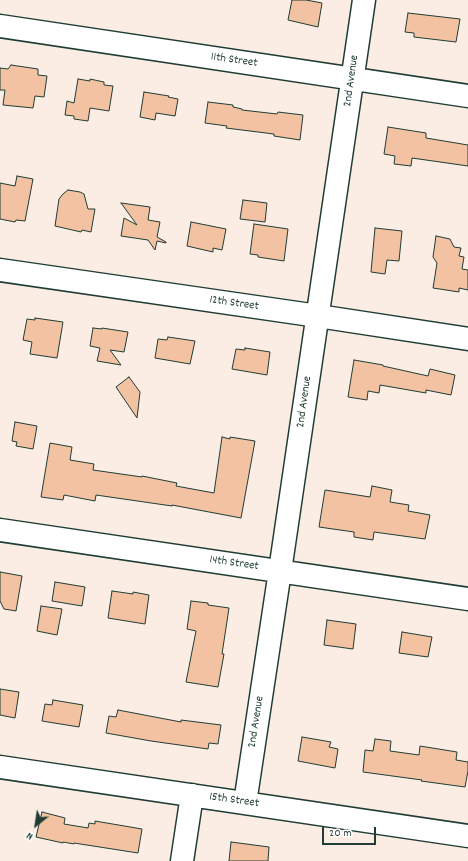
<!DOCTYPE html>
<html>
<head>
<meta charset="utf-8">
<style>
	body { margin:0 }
	#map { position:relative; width:468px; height:861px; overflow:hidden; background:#fbede3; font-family:Dekko,sans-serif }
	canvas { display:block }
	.north { position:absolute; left:16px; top:805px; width:40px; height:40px; -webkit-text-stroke:3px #fff; paint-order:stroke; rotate:210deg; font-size:11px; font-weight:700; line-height:16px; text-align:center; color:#1f3d34 }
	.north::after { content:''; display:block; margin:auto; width:14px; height:18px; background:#1f3d34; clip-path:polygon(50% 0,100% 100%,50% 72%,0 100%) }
	.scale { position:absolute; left:322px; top:827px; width:54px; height:18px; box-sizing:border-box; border:2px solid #1f3d34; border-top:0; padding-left:5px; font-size:12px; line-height:14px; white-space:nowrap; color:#1f3d34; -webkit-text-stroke:3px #fff; paint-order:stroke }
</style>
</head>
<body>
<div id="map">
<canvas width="468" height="861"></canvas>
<div class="north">N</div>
<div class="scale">20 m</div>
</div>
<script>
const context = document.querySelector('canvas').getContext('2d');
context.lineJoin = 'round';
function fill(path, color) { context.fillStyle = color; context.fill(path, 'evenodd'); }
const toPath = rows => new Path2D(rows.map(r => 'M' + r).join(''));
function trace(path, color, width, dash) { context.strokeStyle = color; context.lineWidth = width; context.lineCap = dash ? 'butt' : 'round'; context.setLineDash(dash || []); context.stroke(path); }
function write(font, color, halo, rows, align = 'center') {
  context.font = font + ' Dekko,sans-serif'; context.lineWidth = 4; context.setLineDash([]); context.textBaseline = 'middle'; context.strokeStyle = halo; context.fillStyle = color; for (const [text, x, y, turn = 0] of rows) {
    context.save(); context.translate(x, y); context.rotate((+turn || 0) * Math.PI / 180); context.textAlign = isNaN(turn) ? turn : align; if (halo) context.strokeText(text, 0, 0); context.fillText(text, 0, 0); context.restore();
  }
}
const building = toPath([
	[292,0,306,0,322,3,318,27,288,20,292,0],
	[408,13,460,19,456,42,414,37,414,33,405,32,408,13],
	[11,65,38,69,38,75,47,76,44,97,35,96,33,108,3,105,5,90,0,90,0,68,8,69,11,65],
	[78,79,90,81,90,79,104,82,104,85,113,86,109,111,90,108,88,121,74,119,74,116,65,115,67,101,74,103,78,79],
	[144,92,169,96,168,97,178,99,175,116,156,113,155,120,140,117,144,92],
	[208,102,233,105,233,107,242,109,242,110,277,114,278,112,303,115,300,140,274,136,274,134,226,128,227,126,205,123,208,102],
	[388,127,426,133,426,138,468,145,468,166,412,158,411,166,394,164,395,156,384,154,388,127],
	[17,176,33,179,25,221,16,220,15,222,0,219,0,183,15,186,17,176],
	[68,190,80,192,84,194,88,209,95,209,91,232,82,230,81,232,55,226,59,199,63,194,68,190],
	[243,200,267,203,265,222,240,219,243,200],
	[121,203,150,207,148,220,160,222,157,237,166,242,166,243,157,241,155,250,148,240,121,236,124,218,137,225,121,203],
	[191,222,226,229,222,250,213,248,213,252,187,246,191,222],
	[254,224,288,229,284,261,258,257,258,255,250,254,254,224],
	[375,228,402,231,399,261,387,260,385,274,371,272,375,228],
	[436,236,450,239,454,247,461,248,459,256,464,257,462,269,468,270,468,290,459,288,459,292,433,288,437,263,433,257,436,236],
	[35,318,63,322,57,358,30,354,32,342,23,340,27,319,35,320,35,318],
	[93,328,102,329,102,328,128,332,124,352,110,350,121,365,97,361,100,348,90,346,93,328],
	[168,337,195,341,190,364,155,358,158,339,167,340,168,337],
	[245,348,270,352,267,375,232,369,236,349,245,350,245,348],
	[354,360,383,365,383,366,428,376,430,369,455,375,451,395,426,390,426,393,380,385,379,393,368,391,367,400,348,397,354,360],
	[129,377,140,392,137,418,116,387,129,377],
	[15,422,37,426,33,449,16,446,17,442,12,441,15,422],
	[222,437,230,439,230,437,255,441,241,518,172,505,172,506,96,495,95,501,64,495,63,500,41,497,50,443,72,447,70,460,94,464,93,470,142,477,142,476,177,483,176,486,214,493,222,437],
	[372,486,392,490,390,502,409,505,408,511,430,515,425,539,374,532,373,540,354,537,354,532,319,527,325,490,370,497,372,486],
	[0,572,22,576,16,611,4,609,0,601,0,572],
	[55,582,85,587,82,606,52,601,55,582],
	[112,591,133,594,133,592,149,595,145,624,108,618,112,591],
	[191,601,208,603,208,605,229,608,222,654,224,654,218,687,186,682,196,631,187,629,191,601],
	[41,606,62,609,57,635,37,631,41,606],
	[327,620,356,624,353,649,324,645,327,620],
	[402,632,432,637,428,657,399,653,402,632],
	[0,689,19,692,15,718,0,715,0,689],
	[53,700,83,705,79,727,42,721,45,704,52,705,53,700],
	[118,710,181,722,181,720,221,725,218,744,209,743,208,749,151,741,106,733,109,716,116,717,118,710],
	[302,737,331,742,329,747,338,749,335,768,298,761,302,737],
	[375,739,391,741,390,751,419,755,420,746,457,752,456,760,468,762,468,771,465,787,421,781,422,780,363,772,365,750,373,751,375,739],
	[42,812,65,818,64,824,88,828,89,823,95,824,95,821,142,829,138,853,74,843,74,844,63,842,63,843,36,837,42,812],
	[231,842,269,847,268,861,229,861,231,842]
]);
const minor = toPath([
	[0,26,468,96],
	[0,270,318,316,468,339],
	[0,530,468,599],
	[0,767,468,836],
	[245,803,280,571,364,0],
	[182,861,192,795]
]);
const streetNames = [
	["11th Street",234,61,8],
	["2nd Avenue",352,81,-82],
	["12th Street",234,304,8],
	["2nd Avenue",305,402,-82],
	["14th Street",234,564,8],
	["2nd Avenue",257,722,-81],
	["15th Street",234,801,8]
];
fill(building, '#f3c2a3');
trace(building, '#1f3d34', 1);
trace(minor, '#1f3d34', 25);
trace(minor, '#fff', 22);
write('12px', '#1f3d34', '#fff', streetNames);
</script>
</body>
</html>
